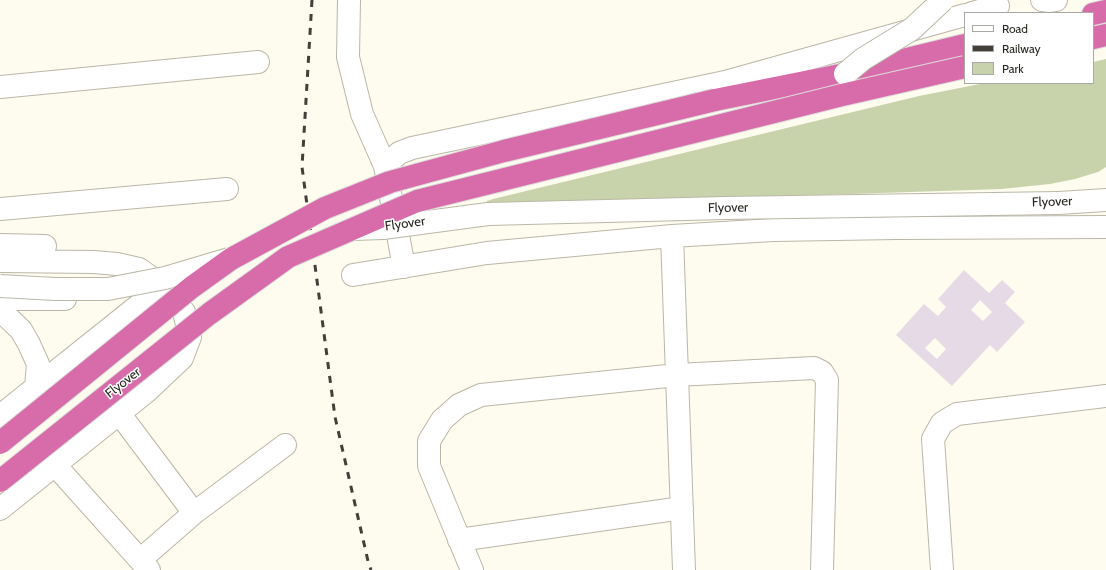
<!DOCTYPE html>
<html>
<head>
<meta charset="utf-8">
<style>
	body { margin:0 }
	#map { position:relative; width:1106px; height:570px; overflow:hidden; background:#fefcef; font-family:Cabin,sans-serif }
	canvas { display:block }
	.legend { position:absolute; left:964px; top:12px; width:130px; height:72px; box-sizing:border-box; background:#fff; border:1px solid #a9a9a6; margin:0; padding:5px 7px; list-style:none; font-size:12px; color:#292721 }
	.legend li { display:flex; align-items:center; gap:8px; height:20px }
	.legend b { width:20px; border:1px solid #a9a9a6 }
</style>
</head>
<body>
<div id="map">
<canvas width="1106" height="570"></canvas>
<ul class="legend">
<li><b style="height:5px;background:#fff"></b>Road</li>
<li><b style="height:5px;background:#424039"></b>Railway</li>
<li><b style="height:11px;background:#c8d3ab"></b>Park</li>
</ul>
</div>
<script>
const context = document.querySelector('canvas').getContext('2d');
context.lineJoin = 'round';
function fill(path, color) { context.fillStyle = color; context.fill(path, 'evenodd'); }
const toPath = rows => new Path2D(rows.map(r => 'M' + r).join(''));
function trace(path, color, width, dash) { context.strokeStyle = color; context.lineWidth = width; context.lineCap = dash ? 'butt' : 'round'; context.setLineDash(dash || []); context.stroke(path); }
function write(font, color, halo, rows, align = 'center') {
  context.font = font + ' Cabin,sans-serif'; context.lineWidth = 3; context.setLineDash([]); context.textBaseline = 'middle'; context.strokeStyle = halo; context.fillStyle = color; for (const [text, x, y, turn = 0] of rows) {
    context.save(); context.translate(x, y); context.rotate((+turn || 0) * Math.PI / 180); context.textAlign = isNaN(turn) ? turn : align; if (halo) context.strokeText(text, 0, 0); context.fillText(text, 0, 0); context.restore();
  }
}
const green = toPath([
	[1106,59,1106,167,1098,172,1075,179,1050,184,1002,189,487,206,487,201,493,199,919,96,985,83,1093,83,1093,62]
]);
const building = toPath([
	[964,270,989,293,1002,280,1015,292,1005,303,1025,322,997,352,990,345,952,386,896,335,924,304,938,316,946,307,938,299],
	[980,300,992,312,983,321,971,310],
	[935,338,946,349,937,359,925,348]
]);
const minor = toPath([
	[349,0,348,57,362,114,385,166],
	[1042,0,1050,1,1056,0],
	[972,13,998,6],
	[0,87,258,62],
	[1059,203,1106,200],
	[0,209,227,189],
	[672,236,684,570],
	[0,245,45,246],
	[0,261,94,262,117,264,139,269,163,286,184,312,190,337,182,358,146,392,0,509],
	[404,267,385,166,399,153,412,148,725,82,965,15],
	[353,275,487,253,672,236,773,230,897,228,1106,227],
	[0,299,65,299],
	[0,310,21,330,29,344,38,364,36,387],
	[119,413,194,513],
	[0,416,163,286],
	[55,465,149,570],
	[459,540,682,508],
	[140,560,194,513,285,445],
	[472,570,429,466,429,441,442,420,459,405,481,395,677,375,814,368,822,372,827,380,822,570],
	[942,570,933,439,942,423,957,414,1106,396]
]);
const highway = toPath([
	[1093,14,1106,11],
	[1093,38,1106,35],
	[715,100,845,74,965,45]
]);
const rail = toPath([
	[312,0,302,167,335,417,368,561,371,570]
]);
const minorBridge = toPath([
	[845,74,863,59,912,29,943,0],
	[353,229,383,228,488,214,725,208,1059,203],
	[0,286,55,289,108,289,165,278,229,259]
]);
const highwayBridge = toPath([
	[0,443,192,287,231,259,325,208,390,182,504,151,715,100],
	[0,481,209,314,288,257,417,201,842,95,965,67]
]);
const streetNames = [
	["Flyover",1052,202,-2],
	["Flyover",728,208,-1],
	["Flyover",405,224,-8],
	["Flyover",123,383,-38]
];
fill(green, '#c8d3ab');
fill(building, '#e7dae7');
trace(minor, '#bab7a7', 24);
trace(highway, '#dddcdb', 24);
trace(minor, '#fff', 22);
trace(highway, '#d86ba9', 22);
trace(rail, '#424039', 3, [7, 7]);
trace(minorBridge, '#bab7a7', 24, []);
trace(highwayBridge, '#dddcdb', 24, []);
trace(minorBridge, '#fff', 22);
trace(highwayBridge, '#d86ba9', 22);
write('13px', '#292721', '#fff', streetNames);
</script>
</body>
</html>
